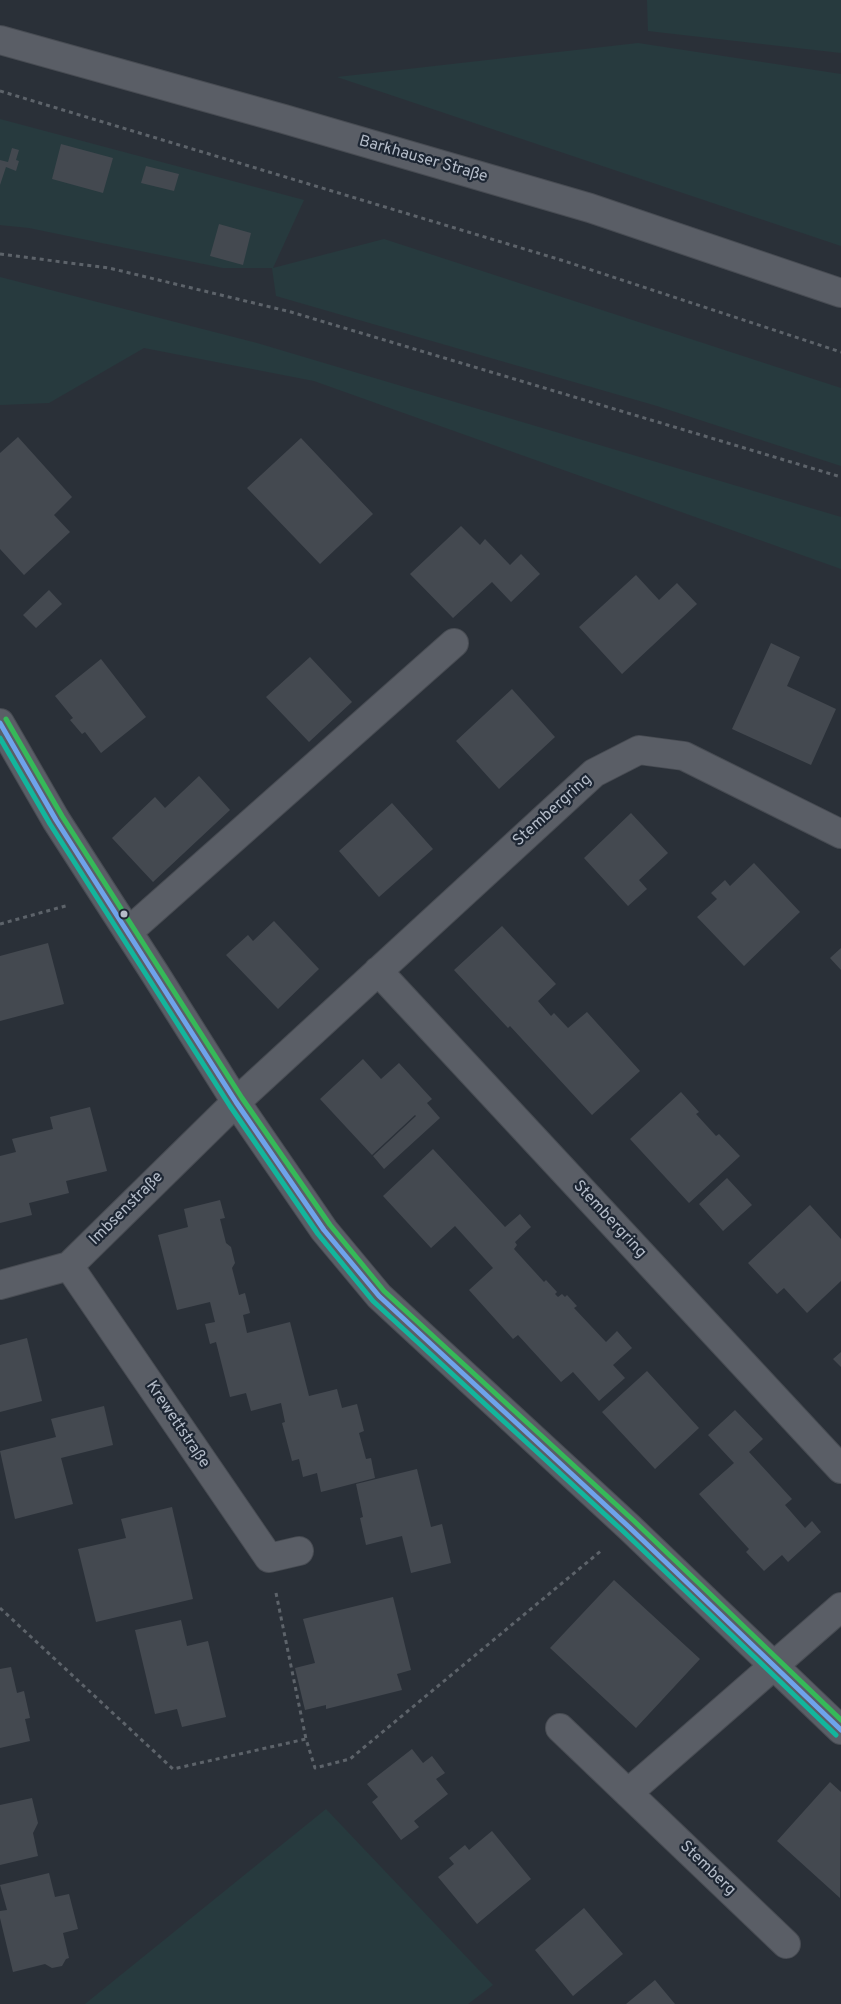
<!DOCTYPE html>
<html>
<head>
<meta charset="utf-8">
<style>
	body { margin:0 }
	canvas { display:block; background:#2a3038 }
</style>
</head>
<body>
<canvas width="841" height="2004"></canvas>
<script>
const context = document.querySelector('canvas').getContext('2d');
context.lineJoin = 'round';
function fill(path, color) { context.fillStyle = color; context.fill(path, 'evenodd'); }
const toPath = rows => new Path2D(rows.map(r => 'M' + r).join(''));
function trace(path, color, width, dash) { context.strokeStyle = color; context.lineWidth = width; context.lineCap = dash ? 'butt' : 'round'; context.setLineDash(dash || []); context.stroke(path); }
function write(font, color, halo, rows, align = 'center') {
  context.font = font + ' Overpass,sans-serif'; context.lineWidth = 4.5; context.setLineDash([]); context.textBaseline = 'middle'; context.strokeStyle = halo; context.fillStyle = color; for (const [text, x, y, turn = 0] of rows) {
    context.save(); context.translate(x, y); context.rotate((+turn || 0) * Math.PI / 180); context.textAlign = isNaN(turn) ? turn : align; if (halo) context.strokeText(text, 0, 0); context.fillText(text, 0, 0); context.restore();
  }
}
const green = toPath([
	[647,0,841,0,841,53,648,31],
	[638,43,841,74,841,246,337,77],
	[0,119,304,200,273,268,384,239,841,388,841,466,657,406,276,296,272,268,223,268,29,228,0,225],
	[0,277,257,343,841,517,841,569,314,381,144,348,49,403,0,405],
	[326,1809,493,1985,468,2004,85,2004]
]);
const building = toPath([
	[61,144,113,158,103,193,52,179],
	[12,148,19,150,16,160,19,161,16,171,6,167,0,185,0,160,8,162],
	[146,166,179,174,174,191,141,183],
	[219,224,251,233,243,265,210,256],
	[18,437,72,497,54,515,70,532,24,575,0,549,0,453],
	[301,438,373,514,320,564,247,488],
	[461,526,480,545,485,539,510,565,521,554,540,574,511,602,492,582,453,618,410,574],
	[636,575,659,600,677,583,697,604,622,674,579,627],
	[49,590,62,604,36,628,23,615],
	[771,643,800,657,787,686,836,709,811,765,732,729],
	[310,657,352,702,309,742,266,697],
	[101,659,146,717,101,753,85,732,82,734,70,720,73,718,55,696],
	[512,689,555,737,499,789,456,741],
	[199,776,230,810,153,882,112,838,155,797,165,808],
	[392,803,433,849,379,897,339,851],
	[631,813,668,853,639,880,647,889,628,906,584,858],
	[754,863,800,912,744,966,697,917,717,899,711,893,725,880,730,886],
	[274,921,319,969,278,1009,226,955,248,935,253,941],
	[502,926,556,984,538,1001,551,1016,554,1013,568,1028,587,1012,640,1071,592,1115,510,1026,508,1028,454,970],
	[48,943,64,1004,0,1021,0,956],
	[841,948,841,970,830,958],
	[363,1059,381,1079,399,1063,432,1099,427,1103,440,1118,384,1169,373,1156,416,1116,415,1115,372,1155,320,1099],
	[681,1092,699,1112,696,1114,716,1136,719,1134,740,1156,689,1203,630,1139],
	[90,1107,107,1171,66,1181,69,1193,29,1203,32,1215,0,1223,0,1156,16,1152,12,1139,53,1129,50,1117],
	[433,1149,505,1227,520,1214,531,1227,515,1242,517,1245,514,1249,544,1282,546,1280,557,1292,555,1294,558,1297,562,1294,565,1297,567,1295,577,1306,574,1308,606,1342,617,1331,632,1348,613,1365,625,1378,599,1401,573,1372,561,1382,518,1335,513,1339,469,1290,493,1268,455,1226,431,1248,383,1196],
	[727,1178,752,1205,723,1231,699,1204],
	[220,1200,225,1218,220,1219,226,1243,231,1247,235,1263,232,1268,239,1295,245,1293,250,1313,243,1315,247,1333,290,1322,309,1396,337,1389,342,1408,357,1404,364,1431,359,1433,366,1459,371,1458,375,1478,321,1492,317,1473,303,1477,299,1459,292,1461,282,1423,285,1422,281,1403,251,1411,246,1393,230,1397,216,1342,210,1344,205,1324,215,1322,210,1302,177,1310,158,1235,188,1227,184,1209],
	[810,1205,841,1239,841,1281,807,1313,784,1288,777,1294,748,1263],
	[27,1338,42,1401,0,1412,0,1345],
	[841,1352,841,1367,833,1359],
	[647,1371,699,1428,655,1469,602,1412],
	[104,1406,113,1445,61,1458,73,1504,15,1519,0,1451,56,1437,51,1419],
	[735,1410,763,1439,749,1452,792,1499,785,1505,805,1528,812,1521,821,1532,788,1562,782,1555,764,1571,746,1552,749,1549,699,1494,734,1463,708,1435],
	[417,1469,431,1527,442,1524,451,1563,411,1573,402,1536,366,1545,360,1518,363,1517,356,1484],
	[172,1507,193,1599,96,1622,78,1549,126,1538,121,1519],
	[614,1580,700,1659,636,1728,550,1648],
	[393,1597,411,1670,397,1674,402,1690,326,1709,326,1705,305,1710,295,1668,315,1663,303,1619],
	[181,1620,187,1646,208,1641,226,1717,182,1727,177,1709,155,1714,135,1630],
	[11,1667,17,1693,24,1691,30,1718,25,1719,30,1741,0,1748,0,1669],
	[412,1749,423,1763,432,1756,445,1773,436,1779,448,1794,414,1821,419,1827,401,1840,372,1802,378,1797,367,1784],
	[830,1782,841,1792,840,1898,777,1841],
	[32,1798,38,1823,33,1833,38,1856,0,1865,0,1805],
	[492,1831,531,1879,477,1924,438,1877,454,1864,449,1858,465,1845,469,1850],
	[49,1873,55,1897,69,1894,78,1929,63,1933,69,1958,66,1959,62,1966,52,1968,45,1964,13,1972,0,1918,0,1911,7,1910,0,1885],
	[584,1908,623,1954,573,1996,535,1950],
	[655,1980,675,2004,626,2004]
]);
const path = toPath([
	[0,91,561,260,841,352],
	[0,254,109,268,291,312,841,477],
	[0,924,69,905],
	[276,1593,306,1739],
	[0,1608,173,1769,306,1739,315,1768,350,1759,602,1550]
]);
const minor = toPath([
	[0,40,284,119,590,208,841,293],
	[0,723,56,820,154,972,236,1102,324,1230,379,1296,629,1527,841,1730],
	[128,932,454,643],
	[378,971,841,1469],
	[69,1266,269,1558,299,1551],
	[0,1285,69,1266,236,1102,594,773,639,750,684,756,841,834],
	[560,1728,786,1944],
	[628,1793,841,1607]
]);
const bus1 = toPath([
	[0,723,56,820,236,1102,324,1230,379,1296,629,1527,841,1730]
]);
const bus2 = toPath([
	[0,738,50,824,230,1106,318,1234,373,1301,624,1532,836,1735]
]);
const bus3 = toPath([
	[6,719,62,816,242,1098,330,1225,384,1291,634,1521,841,1720]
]);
const markers = [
	[124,914,4.5,"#b4bcc9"]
];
const streetNames = [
	["Barkhauser Straße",423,160,16],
	["Stembergring",553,811,-42],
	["Imbsenstraße",127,1209,-45],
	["Stembergring",609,1220,47],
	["Krewettstraße",177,1425,56],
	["Stemberg",707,1869,44]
];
fill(green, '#273a3e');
fill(building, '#444950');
trace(minor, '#484c53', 30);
trace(path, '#5d636a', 3, [4, 4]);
trace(minor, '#5a5e66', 28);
trace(bus1, '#6ea3eb', 5);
trace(bus2, '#13b59c', 5);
trace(bus3, '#36b959', 5);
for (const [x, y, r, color] of markers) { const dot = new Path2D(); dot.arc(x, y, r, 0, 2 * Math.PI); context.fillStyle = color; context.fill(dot); trace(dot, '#1d2633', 2); }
write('16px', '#b4bcc9', '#1d2633', streetNames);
</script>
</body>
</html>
